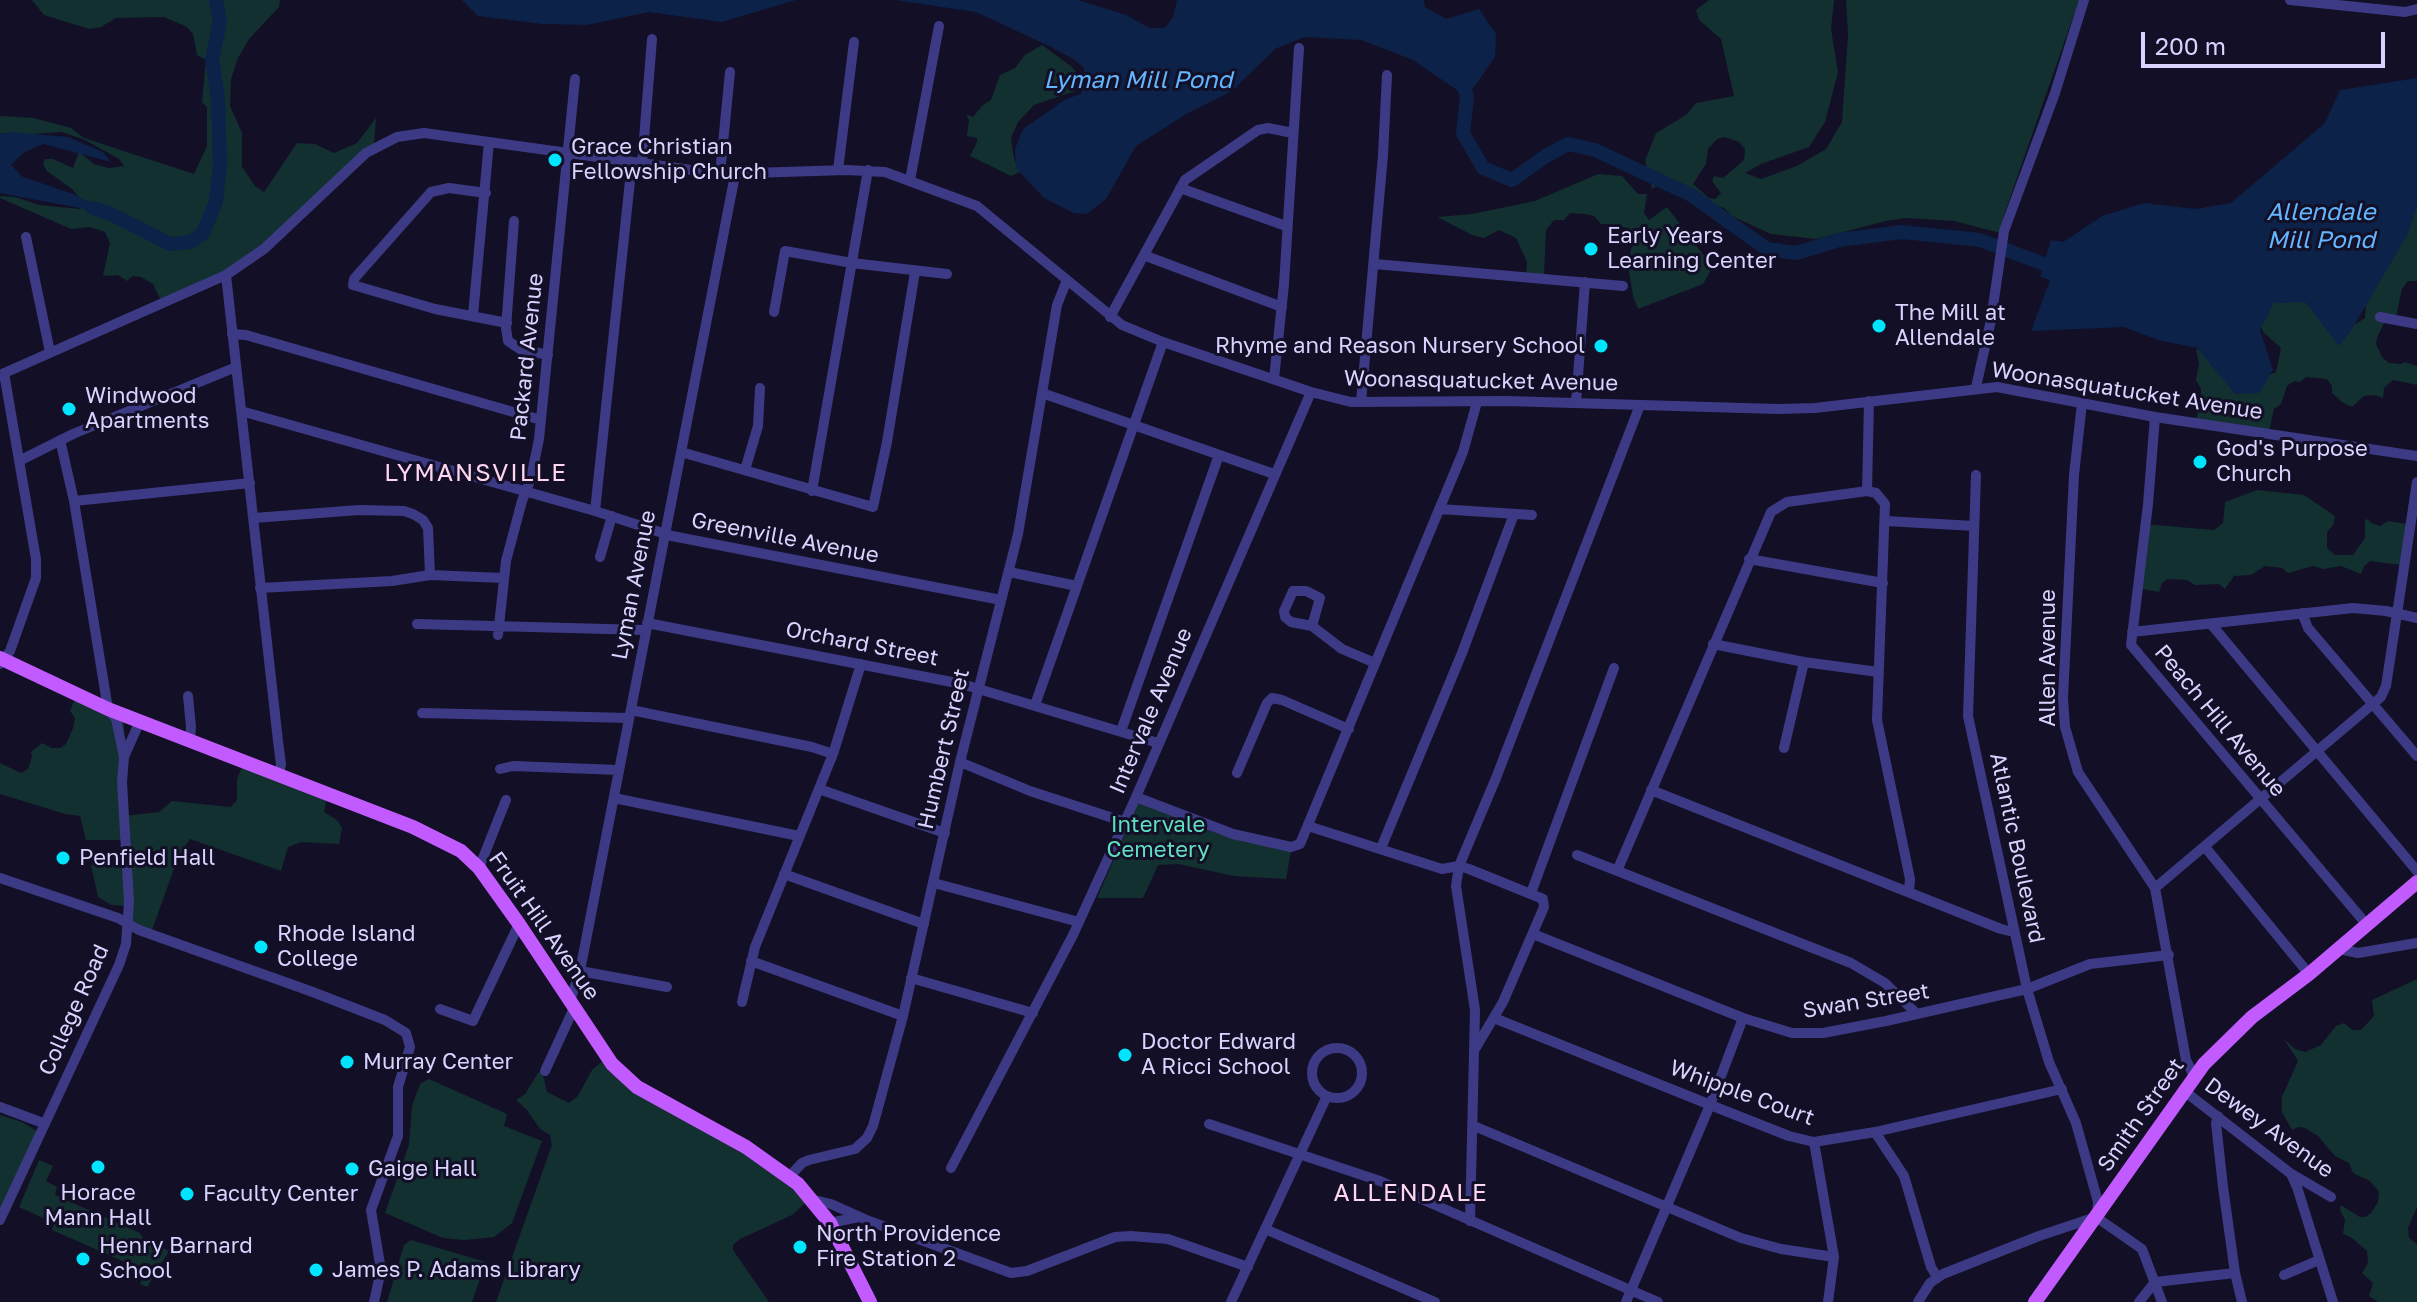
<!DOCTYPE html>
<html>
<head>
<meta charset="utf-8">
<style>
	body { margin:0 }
	#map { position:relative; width:2417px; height:1302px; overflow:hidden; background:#130f26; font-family:"Golos Text",sans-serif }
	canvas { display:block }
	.scale { position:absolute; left:2141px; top:32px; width:244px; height:36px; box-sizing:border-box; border:4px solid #d9d4ff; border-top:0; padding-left:10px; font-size:24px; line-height:28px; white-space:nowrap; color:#d9d4ff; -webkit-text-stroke:6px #130f26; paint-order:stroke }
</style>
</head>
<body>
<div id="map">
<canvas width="2417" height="1302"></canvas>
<div class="scale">200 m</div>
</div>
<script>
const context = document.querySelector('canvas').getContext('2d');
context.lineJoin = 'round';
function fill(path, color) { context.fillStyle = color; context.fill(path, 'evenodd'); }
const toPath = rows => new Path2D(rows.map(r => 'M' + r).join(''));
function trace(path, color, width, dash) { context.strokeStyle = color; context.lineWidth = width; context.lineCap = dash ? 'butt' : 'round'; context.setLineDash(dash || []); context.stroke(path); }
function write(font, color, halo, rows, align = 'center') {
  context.font = font + ' "Golos Text",sans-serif'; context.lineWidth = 6; context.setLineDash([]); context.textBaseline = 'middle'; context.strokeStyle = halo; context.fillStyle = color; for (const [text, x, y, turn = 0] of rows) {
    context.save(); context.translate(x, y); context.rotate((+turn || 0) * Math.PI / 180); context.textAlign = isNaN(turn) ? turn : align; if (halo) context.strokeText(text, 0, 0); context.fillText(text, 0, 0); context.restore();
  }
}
const green = toPath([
	[32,0,280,0,279,7,249,39,238,58,231,79,230,106,242,133,242,167,255,186,264,192,297,143,315,144,334,153,357,143,376,118,374,145,279,233,222,275,161,301,153,284,141,277,133,276,127,281,118,275,103,276,110,243,105,232,90,227,71,229,0,198,0,196,15,197,39,205,80,209,82,201,72,189,47,171,43,164,45,159,53,159,73,168,79,152,94,164,109,168,124,166,119,159,83,139,61,132,21,135,0,133,0,116,34,118,71,128,84,138,194,174,207,146,207,107,202,102,206,60,197,55,193,34,187,27,164,17,116,18,101,27,89,29,44,15],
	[1709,0,1834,0,1831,29,1838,72,1825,122,1809,147,1761,164,1745,173,1761,179,1797,166,1826,149,1842,122,1848,35,1846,0,2079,0,2004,215,2000,233,1954,221,1906,218,1886,221,1816,239,1771,234,1732,216,1724,208,1713,204,1685,186,1659,184,1652,189,1645,161,1656,133,1686,115,1696,103,1734,96,1721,39,1699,20,1696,10],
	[1725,137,1739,142,1745,149,1744,160,1723,178,1714,176,1712,181,1721,193,1715,199,1709,198,1693,184,1706,164,1708,149,1717,139],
	[1042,45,1071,66,1077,73,1080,83,1075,91,1034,105,1018,122,1011,138,1014,159,1020,172,1011,176,970,156,977,142,977,138,967,136,969,120,966,114,973,117,983,105,991,100,1000,75,1015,68,1025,55],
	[2417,167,2417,281,2408,281,2402,289,2396,317,2387,316,2377,338,2376,344,2382,357,2389,363,2401,364,2405,362,2417,366,2417,385,2393,380,2384,388,2383,398,2375,395,2364,396,2353,406,2350,406,2342,402,2332,393,2332,386,2327,379,2306,377,2300,382,2294,381,2287,386,2281,404,2274,409,2269,432,2196,420,2201,400,2201,389,2196,380,2199,363,2196,350,2210,346,2266,376,2276,372,2281,348,2264,333,2257,320,2261,304,2304,293,2348,329,2365,318,2366,302,2373,287,2385,272],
	[1598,174,1622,176,1638,194,1647,194,1644,213,1649,220,1667,207,1708,261,1711,270,1703,284,1638,309,1633,296,1628,265,1631,249,1643,226,1630,231,1627,228,1611,224,1601,224,1594,216,1586,214,1570,213,1564,220,1554,220,1546,230,1544,277,1526,275,1527,262,1516,238,1499,230,1484,238,1472,235,1437,217,1472,214,1535,201],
	[2257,490,2304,495,2335,516,2333,525,2327,532,2327,548,2335,555,2353,555,2365,538,2365,520,2368,519,2371,523,2380,526,2388,521,2407,524,2401,565,2370,561,2364,566,2361,574,2341,566,2323,569,2313,566,2288,573,2282,568,2265,566,2251,575,2234,576,2225,589,2219,584,2195,585,2187,580,2168,579,2162,583,2159,592,2137,588,2143,524,2214,530,2223,523,2225,502],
	[76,696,124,714,124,816,159,812,172,801,231,807,237,800,237,779,242,767,327,796,324,812,337,820,342,828,339,844,301,842,288,847,281,871,190,839,179,855,152,930,126,922,126,906,111,905,98,897,91,865,128,858,126,840,86,840,80,816,65,814,0,794,0,763,21,773,28,769,32,757,31,752,42,743,52,748,60,748,66,744,73,728,75,718,70,711],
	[1139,802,1197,823,1210,831,1245,842,1291,851,1286,879,1234,876,1178,864,1158,865,1143,898,1097,898],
	[2417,979,2417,1207,2408,1228,2409,1238,2417,1244,2417,1302,2378,1302,2369,1296,2373,1283,2362,1273,2368,1263,2367,1251,2352,1238,2343,1234,2345,1220,2340,1210,2341,1205,2360,1217,2366,1217,2371,1213,2378,1202,2379,1192,2370,1181,2353,1173,2349,1163,2335,1156,2318,1136,2305,1128,2298,1127,2292,1130,2282,1112,2282,1097,2298,1061,2284,1039,2295,1049,2305,1052,2321,1045,2336,1026,2344,1023,2352,1030,2361,1030,2374,1016,2372,1000],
	[605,1059,623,1076,754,1153,809,1200,792,1215,740,1239,733,1245,733,1250,769,1302,496,1302,552,1145,550,1135,540,1129,527,1110,516,1100,525,1094,538,1073,542,1071,547,1092,569,1103,578,1096,592,1070],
	[429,1079,507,1114,504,1126,542,1141,512,1223,494,1237,464,1240,443,1238,385,1213,409,1145,412,1106,420,1084],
	[0,1115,22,1122,37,1131,0,1211],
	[39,1160,53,1166,46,1181,57,1187,55,1195,140,1233,143,1238,169,1251,147,1287,140,1284,145,1271,52,1230,54,1223,19,1207],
	[411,1240,486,1262,472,1302,387,1302,404,1245]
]);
const water = toPath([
	[462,0,796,0,722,22,649,12,587,25,543,24,478,16],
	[895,0,1078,0,1126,15,1150,28,1165,28,1173,17,1177,0,1424,0,1425,7,1446,19,1479,9,1496,34,1495,57,1467,97,1413,60,1361,40,1304,37,1275,49,1232,91,1188,113,1136,146,1106,199,1087,214,1074,213,1044,198,1016,168,1015,149,1023,129,1066,99,1081,94,1085,82,1084,68,1075,60,1049,46,976,12],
	[2417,78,2417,205,2408,234,2352,329,2339,346,2305,302,2274,303,2260,330,2273,370,2259,393,2235,394,2197,348,2158,340,2124,327,2031,331,2050,280,2040,277,2051,240,2063,242,2102,216,2144,203,2195,209,2231,203,2325,123,2340,90],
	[11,132,68,137,103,152,111,162,43,144,23,153,11,165,23,177,73,194,111,214,0,193,0,134]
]);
const river = toPath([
	[1462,80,1467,97,1463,133,1483,168,1512,180,1546,156,1568,144,1595,150,1691,195,1767,249,1796,253,1839,240,1902,232,1980,240,2044,264,2063,263],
	[92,208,111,214,170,244,191,242,203,233,216,201,220,165,218,98,212,59,220,22,216,0]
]);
const minor = toPath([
	[2290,0,2405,12,2417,9],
	[642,164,652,39],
	[838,170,854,42],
	[720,174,730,72],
	[910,180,939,26],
	[1180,188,1286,226],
	[486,193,449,188,431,192,361,271,354,279,353,285,435,309,507,323],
	[514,221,506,328,508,341,520,349,548,355],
	[26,237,50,352],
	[1146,256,1282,307],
	[1375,264,1623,286],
	[226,275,278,741,281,764,279,775],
	[774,312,785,251,852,263,947,274],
	[473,315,489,142],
	[1110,317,1185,180,1258,130,1268,128,1293,133],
	[2380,317,2417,324],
	[232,334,246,335,541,420],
	[0,375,226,275,264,249,366,153,397,137,424,133,720,174,847,170,885,172,977,206,1122,325,1163,342,1311,392,1351,402,1506,401,1777,409,1815,408,1997,387,2155,417,2417,456],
	[1274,379,1284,284,1299,48],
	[1976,387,1991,320,2004,231,2055,93,2084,0],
	[1042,393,1274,474],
	[1361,402,1383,155,1387,75],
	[1576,403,1585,282],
	[2082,403,2074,475,2063,698,2065,727,2078,772,2155,888,2186,1060,2194,1076],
	[241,411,595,511,672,536,1001,600],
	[2155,417,2148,504,2131,645,2367,925],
	[60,440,74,501,108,709,116,719,124,757],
	[681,452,873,507,887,442,915,272],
	[19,461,73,434,236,367],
	[745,470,758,426,760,388],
	[1976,475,1968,716,2027,989,2049,1062,2076,1123,2098,1202,2097,1215],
	[812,491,868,170],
	[1867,491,1869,401],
	[74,501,250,483],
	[1439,509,1532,515],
	[595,511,632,162],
	[254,518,359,510,404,511,413,514,423,520,428,528,430,575],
	[1886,521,1974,526],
	[600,557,612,516],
	[1749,559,1883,583],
	[1009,572,1077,586],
	[260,588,392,581,430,575,503,578],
	[1293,591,1306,591,1320,598,1312,626,1291,622,1285,617,1284,611,1293,591],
	[2302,613,2308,628,2417,756],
	[647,623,962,684,1158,743],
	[417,624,645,630],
	[2211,624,2417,871],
	[1312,626,1342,649,1375,663],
	[2132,632,2353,608,2386,611,2417,618],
	[498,635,506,561,522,501,531,478,539,439,575,79],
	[1713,644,1804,662,1878,672],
	[0,664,10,651,36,578,36,559,4,373],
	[188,696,191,727,190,739],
	[1035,705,1163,342],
	[631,710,812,747,833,754],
	[422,713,629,718],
	[1121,731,1219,455],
	[1784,748,1804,662],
	[960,762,1030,791,1125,822],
	[500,769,513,766,619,770],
	[1237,773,1267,703,1272,698,1282,700,1349,729],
	[819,789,945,833],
	[1651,790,2001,929,2014,932],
	[1136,797,1233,834,1291,847,1300,844,1463,452,1477,402],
	[614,798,799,836],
	[1308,826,1442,869,1459,866,1469,869,1543,899,1544,907,1503,1002,1475,1049],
	[2205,847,2309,974],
	[1381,848,1462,653,1514,514],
	[1577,855,1851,963,1885,983,1917,1014],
	[479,868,506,800],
	[1617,871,1771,512,1787,502,1867,491,1876,493,1885,504,1877,720,1910,879,1909,891],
	[784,874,924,924],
	[0,878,118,918,139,930,310,991,385,1020,406,1033,410,1047,398,1087,398,1136,371,1210,381,1270,374,1302],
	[934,883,1079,922],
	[2155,888,2381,697,2386,686,2417,482],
	[1531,893,1614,668],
	[1533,934,1743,1018,1792,1033,1823,1033,1886,1021,2027,989,2090,964,2169,955],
	[2339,949,2358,953,2417,943],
	[751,961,903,1016],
	[580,971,667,987],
	[911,978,1033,1013],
	[570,1001,580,971,735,175],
	[742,1002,755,947,833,754,861,664],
	[440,1009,473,1021,519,924],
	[1494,1018,1728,1112,1789,1136,1814,1142,1875,1132,2062,1089],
	'1312 1073a25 25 0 1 1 50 0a25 25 0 1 1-50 0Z',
	[545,1071,574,1008],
	[2183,1090,2290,1173,2331,1197],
	[0,1107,43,1123],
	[2218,1116,2216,1123,2223,1187,2235,1273,2242,1302],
	[1209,1124,1380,1181,1658,1302],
	[1474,1126,1741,1238,1781,1249,1834,1257],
	[1875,1132,1904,1176,1931,1267,1937,1277],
	[1814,1142,1834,1257,1828,1302],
	[951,1168,1073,935,1136,797,1311,392],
	[2291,1174,2297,1187,2333,1302],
	[790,1176,802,1163,809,1160,855,1149,867,1138,873,1126,903,1016,960,762,1018,534,1057,305,1067,280],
	[814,1200,831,1204,869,1221,1011,1273,1027,1271,1115,1237,1131,1236,1168,1239,1248,1267],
	[2096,1217,2142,1249,2162,1302],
	[0,1220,119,965,126,944,129,902,122,782,124,757,140,721],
	[1470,1221,1475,1010,1456,886,1459,866,1496,778,1640,405],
	[830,1223,859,1217],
	[1265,1229,1435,1302],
	[2284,1275,2319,1260],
	[1231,1302,1327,1096],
	[1626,1302,1710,1105,1743,1018],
	[1918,1302,1930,1283,1943,1274,2039,1236,2096,1217],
	[2139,1302,2155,1282,2235,1273]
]);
const major = toPath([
	[0,658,108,709,413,827,461,851,479,868,519,924,612,1064,637,1087,746,1147,798,1184,830,1223,870,1302],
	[2035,1302,2204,1064,2252,1017,2309,974,2417,882]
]);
const markers = [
	[555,160,8,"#00e5ff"],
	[1591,249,8,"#00e5ff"],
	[1879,326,8,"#00e5ff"],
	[1601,346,8,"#00e5ff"],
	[69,409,8,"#00e5ff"],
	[2200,462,8,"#00e5ff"],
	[63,858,8,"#00e5ff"],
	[261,947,8,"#00e5ff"],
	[1125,1055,8,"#00e5ff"],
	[347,1062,8,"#00e5ff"],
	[98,1167,8,"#00e5ff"],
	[352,1169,8,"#00e5ff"],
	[187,1194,8,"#00e5ff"],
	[800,1247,8,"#00e5ff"],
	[83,1259,8,"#00e5ff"],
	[316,1270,8,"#00e5ff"]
];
const poiNames = [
	["Grace Christian",571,147],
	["Fellowship Church",571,172],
	["Early Years",1607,236],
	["Learning Center",1607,261],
	["The Mill at",1895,313],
	["Allendale",1895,338],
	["Rhyme and Reason Nursery School",1585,346,"right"],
	["Windwood",85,396],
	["Apartments",85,421],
	["God's Purpose",2216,449],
	["Church",2216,474],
	["Penfield Hall",79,858],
	["Rhode Island",277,934],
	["College",277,959],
	["Doctor Edward",1141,1042],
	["A Ricci School",1141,1067],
	["Murray Center",363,1062],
	["Gaige Hall",368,1169],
	["Horace",98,1193,"center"],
	["Mann Hall",98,1218,"center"],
	["Faculty Center",203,1194],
	["North Providence",816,1234],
	["Fire Station 2",816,1259],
	["Henry Barnard",99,1246],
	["School",99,1271],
	["James P. Adams Library",332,1270]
];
const streetNames = [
	["Packard Avenue",527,357,-84],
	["Woonasquatucket Avenue",1481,381,1],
	["Woonasquatucket Avenue",2127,391,9],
	["Greenville Avenue",785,538,11],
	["Lyman Avenue",634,585,-79],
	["Orchard Street",862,644,11],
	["Allen Avenue",2048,658,-90],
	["Intervale Avenue",1151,711,-67],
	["Peach Hill Avenue",2220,721,50],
	["Humbert Street",944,749,-77],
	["Atlantic Boulevard",2017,848,78],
	["Fruit Hill Avenue",544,926,55],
	["Swan Street",1866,1001,-9],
	["College Road",74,1010,-66],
	["Whipple Court",1742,1093,20],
	["Smith Street",2141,1115,-55],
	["Dewey Avenue",2269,1128,36]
];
const parkNames = [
	["Intervale",1158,825],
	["Cemetery",1158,850]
];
const waterNames = [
	["Lyman Mill Pond",1138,80],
	["Allendale",2321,212],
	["Mill Pond",2321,240]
];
const neighbourhoodNames = [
	["LYMANSVILLE",476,473],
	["ALLENDALE",1411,1193]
];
fill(green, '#12302f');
fill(water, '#0c2248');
trace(river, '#0c2248', 14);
trace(minor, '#3d3a85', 10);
trace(major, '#c25bff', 14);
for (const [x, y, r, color] of markers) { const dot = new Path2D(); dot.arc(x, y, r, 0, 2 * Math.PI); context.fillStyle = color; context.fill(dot); trace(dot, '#130f26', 3); }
write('22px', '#d9d4ff', '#130f26', poiNames, 'left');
write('22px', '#d9d4ff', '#130f26', streetNames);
write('22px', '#5fe0c0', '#130f26', parkNames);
write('italic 24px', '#62b6ff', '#130f26', waterNames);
context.letterSpacing = '2px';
write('24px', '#ffd6f0', '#130f26', neighbourhoodNames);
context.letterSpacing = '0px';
</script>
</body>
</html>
